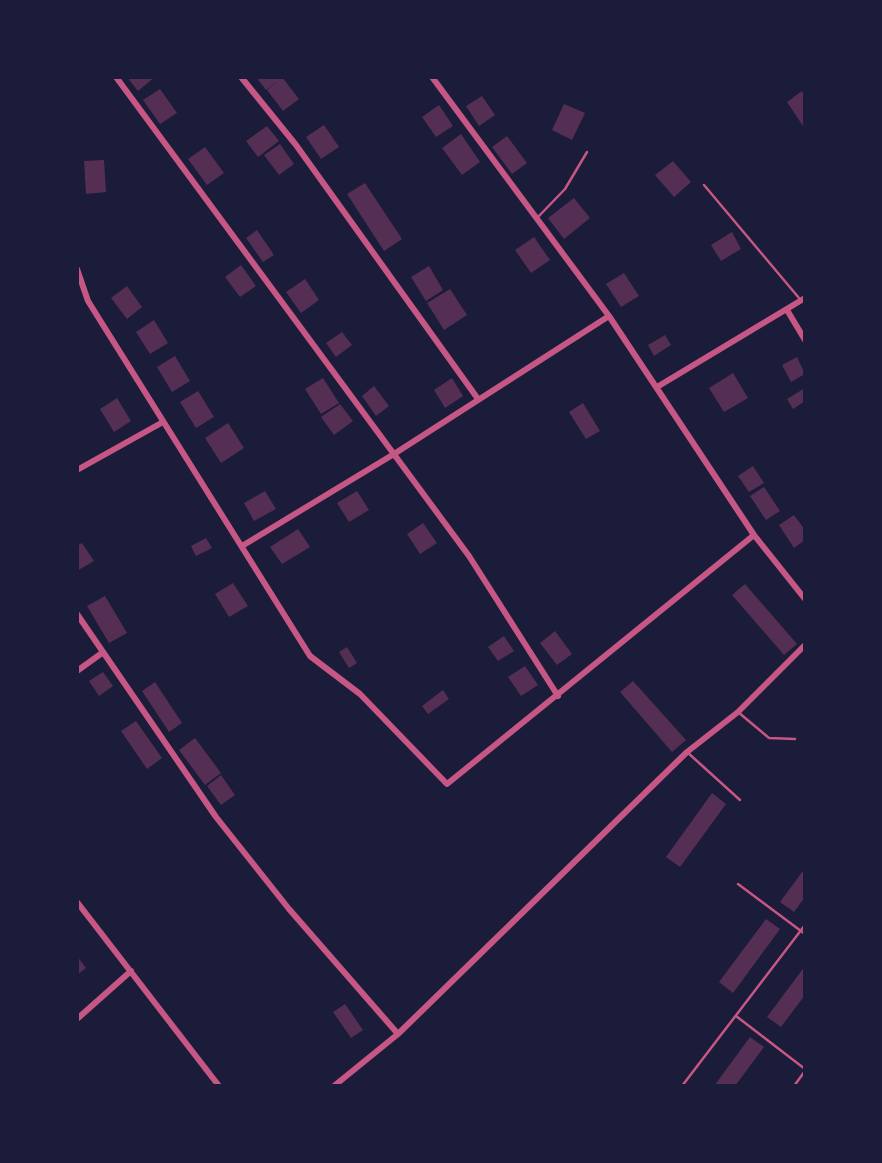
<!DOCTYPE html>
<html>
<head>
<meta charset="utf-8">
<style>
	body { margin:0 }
	#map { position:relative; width:882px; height:1163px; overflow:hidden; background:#1b1b3a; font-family:"Nunito Sans",sans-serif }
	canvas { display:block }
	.frame { position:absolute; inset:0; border:79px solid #1b1b3a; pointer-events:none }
</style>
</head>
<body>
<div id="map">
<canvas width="882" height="1163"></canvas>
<div class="frame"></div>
</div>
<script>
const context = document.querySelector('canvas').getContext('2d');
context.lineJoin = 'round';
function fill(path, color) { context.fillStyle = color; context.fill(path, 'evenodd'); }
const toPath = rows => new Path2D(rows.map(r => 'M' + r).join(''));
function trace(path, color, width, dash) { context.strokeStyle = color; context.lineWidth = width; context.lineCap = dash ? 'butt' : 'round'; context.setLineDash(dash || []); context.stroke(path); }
const building = toPath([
	[127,77,155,77,138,91],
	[256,77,282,77,299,99,283,111,267,90,279,80,266,90],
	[160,89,177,113,160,124,143,100],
	[802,91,805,96,803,126,787,102],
	[482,96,495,115,479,126,466,106],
	[564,104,585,113,572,140,552,130],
	[439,105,453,126,436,137,422,117],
	[324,125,339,147,321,159,306,137],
	[267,126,279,141,258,157,246,141],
	[461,134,480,162,462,175,442,148],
	[507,136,527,163,512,174,492,147],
	[280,144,294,164,279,175,264,155],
	[205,147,224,173,207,185,188,159],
	[104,160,106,192,86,194,84,161],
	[673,161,691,182,674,197,655,175],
	[365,183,402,239,384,251,347,194],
	[574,198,590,218,564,239,548,218],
	[257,230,274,255,263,262,246,238],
	[732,232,741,249,721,261,711,245],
	[534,237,550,260,531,273,515,250],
	[241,265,256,286,240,297,225,277],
	[429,266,443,290,426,301,411,277],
	[624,273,639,296,621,307,606,284],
	[305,279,319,300,301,313,286,292],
	[127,286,142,307,127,319,111,298],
	[450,289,467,315,444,330,427,303],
	[154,320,168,343,150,354,136,332],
	[342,332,352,345,336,357,326,343],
	[665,335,671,345,654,356,648,345],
	[175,356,190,381,172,392,157,367],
	[797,357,805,374,791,382,782,365],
	[733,373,748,398,724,412,709,388],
	[323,378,339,403,321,414,305,389],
	[452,378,463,396,445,408,434,390],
	[374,386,389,406,376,416,362,396],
	[805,388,805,401,793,409,787,399],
	[198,391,214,417,196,428,180,402],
	[117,398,131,421,114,432,100,409],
	[583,403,600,431,586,439,569,412],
	[340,404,353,421,334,435,321,417],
	[228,423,244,448,221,463,205,438],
	[753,466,764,483,749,492,738,476],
	[764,487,780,511,766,520,750,496],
	[265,491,276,509,254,521,244,503],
	[357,491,369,510,349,522,337,503],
	[794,515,805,530,805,540,794,548,779,525],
	[423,523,437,543,420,554,407,534],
	[298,529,310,547,282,564,270,547],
	[206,538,212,548,196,556,191,546],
	[82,543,94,561,77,571,77,546],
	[233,583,248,606,229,617,215,594],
	[745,584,797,644,784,655,732,595],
	[105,596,127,633,109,643,87,606],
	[555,631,572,654,557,665,540,643],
	[504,636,514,651,498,661,488,647],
	[347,647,357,663,349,668,339,652],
	[525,666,538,685,521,696,508,677],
	[103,672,113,686,99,696,89,681],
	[633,681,686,740,672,752,620,692],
	[155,682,182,723,169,732,142,691],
	[443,690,449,699,428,714,422,706],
	[136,721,162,758,147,769,121,731],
	[195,738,221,773,205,785,179,750],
	[221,775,235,795,221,805,207,786],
	[712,793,726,804,680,867,666,857],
	[805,868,805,897,794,912,780,902],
	[766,919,780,929,733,993,719,982],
	[77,956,86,968,77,975],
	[805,966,805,995,781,1027,767,1017],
	[345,1004,363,1030,351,1038,333,1012],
	[750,1037,764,1047,735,1086,714,1086]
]);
const service = toPath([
	[704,185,799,298],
	[538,217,565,189,587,152],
	[738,712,769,738,795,739],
	[687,752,740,800],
	[738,884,805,934],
	[736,1016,805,1069],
	[682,1086,805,925],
	[794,1086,805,1071]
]);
const minor = toPath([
	[116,77,469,556,558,696],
	[241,77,296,145,478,399],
	[77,269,88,301,310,656,360,694,447,784,754,535],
	[787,310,805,340],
	[609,316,754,535,805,599],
	[657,387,805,298],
	[77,470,163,422],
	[242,546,394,454,609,316,432,77],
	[77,614,216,817,289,909,398,1034],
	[77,671,102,653],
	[77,902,219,1086],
	[77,1019,131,971],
	[334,1086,398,1034,687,752,738,712,805,645]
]);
fill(building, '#542f53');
trace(service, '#c65784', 2.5);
trace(minor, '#c65784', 6);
</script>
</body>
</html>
